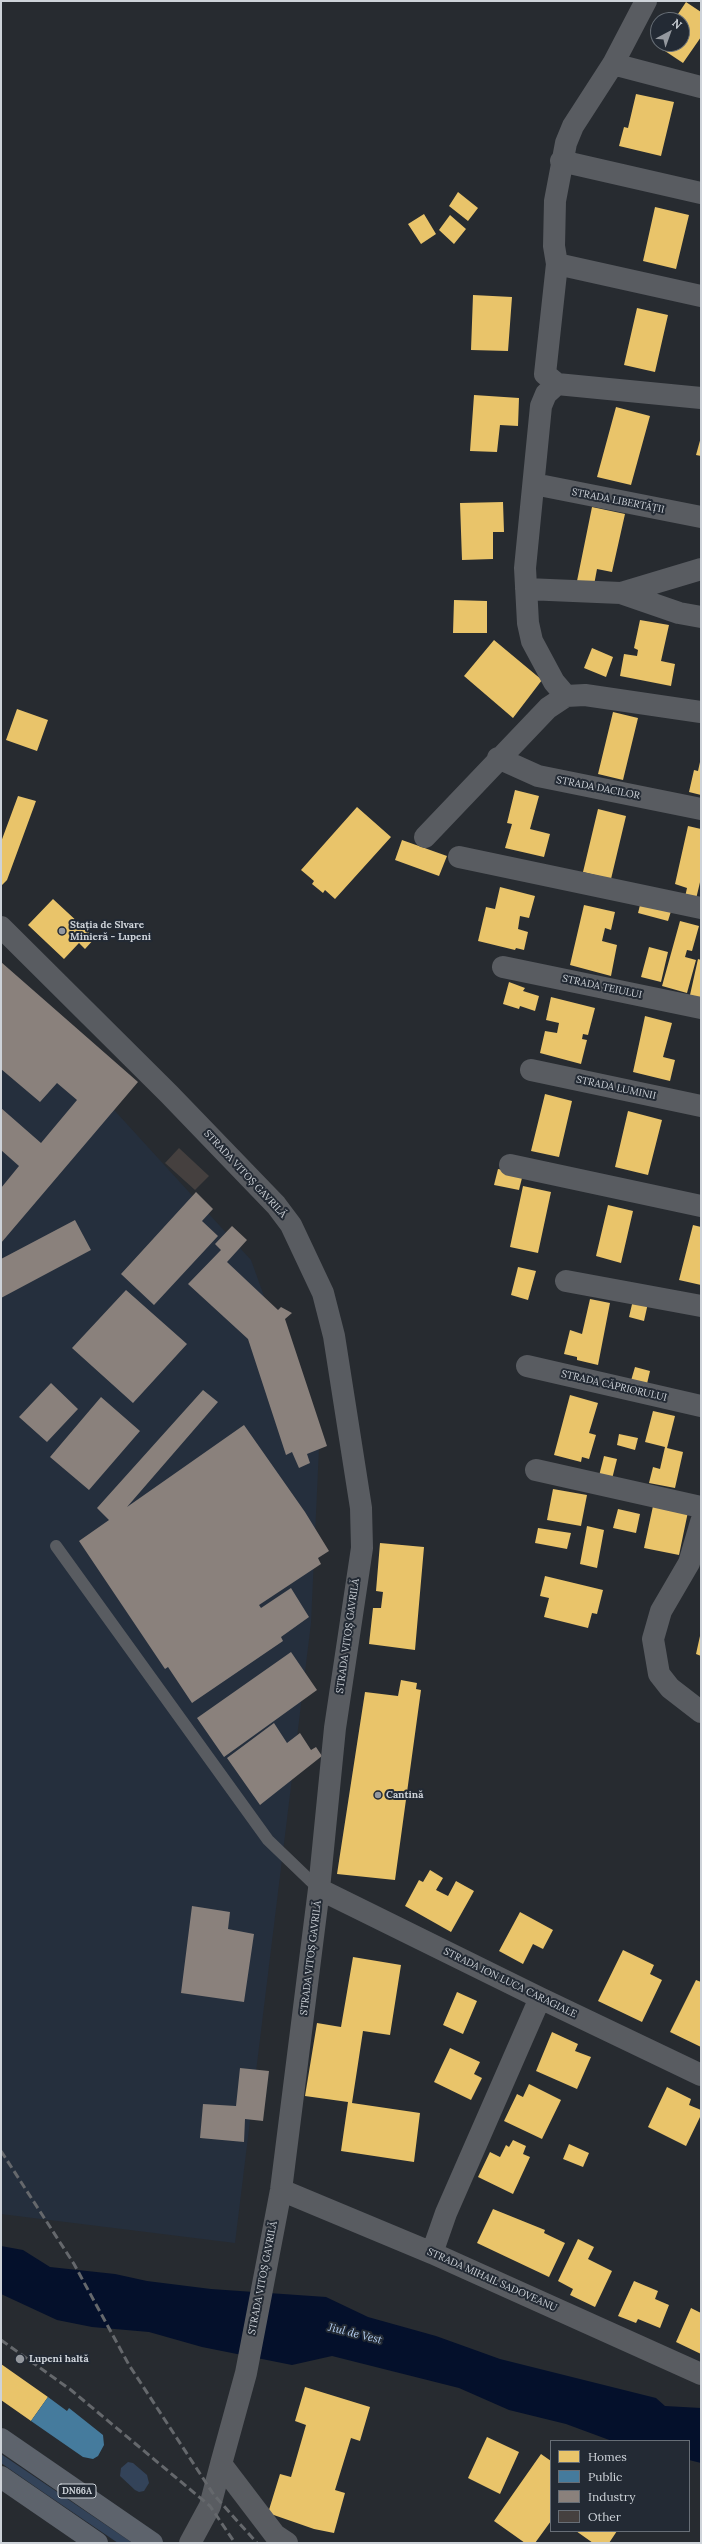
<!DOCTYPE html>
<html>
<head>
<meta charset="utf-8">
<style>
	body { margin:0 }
	#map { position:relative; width:702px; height:2544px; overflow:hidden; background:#272b30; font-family:Lora,serif }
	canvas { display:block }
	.frame { position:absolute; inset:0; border:2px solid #ced3d9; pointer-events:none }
	.legend { position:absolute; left:550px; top:2440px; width:140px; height:92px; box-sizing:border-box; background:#232a34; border:1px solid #676e76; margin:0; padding:5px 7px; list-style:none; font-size:12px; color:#ced3d9 }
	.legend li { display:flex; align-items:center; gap:8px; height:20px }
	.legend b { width:20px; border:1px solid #676e76 }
	.north { position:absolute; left:650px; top:12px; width:40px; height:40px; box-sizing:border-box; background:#232a34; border:1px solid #676e76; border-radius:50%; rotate:41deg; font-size:11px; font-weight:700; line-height:16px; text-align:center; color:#ced3d9 }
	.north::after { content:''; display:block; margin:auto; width:14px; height:18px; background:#94989e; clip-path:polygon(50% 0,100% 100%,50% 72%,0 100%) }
</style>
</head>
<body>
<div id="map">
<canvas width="702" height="2544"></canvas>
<div class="frame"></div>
<ul class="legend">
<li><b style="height:11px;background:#e9c46a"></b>Homes</li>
<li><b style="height:11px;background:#457b9d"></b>Public</li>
<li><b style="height:11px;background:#8a817c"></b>Industry</li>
<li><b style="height:11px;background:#45403f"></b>Other</li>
</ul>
<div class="north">N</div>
</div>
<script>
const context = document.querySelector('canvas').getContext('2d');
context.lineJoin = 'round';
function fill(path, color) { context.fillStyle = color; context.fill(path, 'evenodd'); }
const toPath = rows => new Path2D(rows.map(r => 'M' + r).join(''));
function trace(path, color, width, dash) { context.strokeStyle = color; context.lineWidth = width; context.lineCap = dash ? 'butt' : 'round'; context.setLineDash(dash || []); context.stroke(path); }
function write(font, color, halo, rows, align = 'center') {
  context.font = font + ' Lora,serif'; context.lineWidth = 4; context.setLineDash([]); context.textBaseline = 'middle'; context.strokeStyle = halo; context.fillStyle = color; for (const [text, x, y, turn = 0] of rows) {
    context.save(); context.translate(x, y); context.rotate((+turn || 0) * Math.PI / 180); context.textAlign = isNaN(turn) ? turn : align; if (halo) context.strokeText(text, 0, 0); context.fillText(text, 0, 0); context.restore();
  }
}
const built = toPath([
	[1,986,251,1260,319,1448,311,1623,235,2243,1,2214]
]);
const green = toPath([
	[1,2454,131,2542,132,2543,118,2543,40,2490,1,2463],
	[128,2462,133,2463,147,2475,149,2483,144,2491,139,2492,135,2490,120,2476,121,2468]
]);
const water = toPath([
	[1,2246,23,2250,50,2267,115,2274,147,2281,211,2289,326,2297,368,2317,436,2336,500,2359,656,2398,665,2406,701,2408,701,2463,689,2460,689,2441,612,2441,566,2424,509,2410,459,2388,332,2356,292,2365,202,2347,149,2332,92,2327,57,2320,1,2294]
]);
const homes = toPath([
	[686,2,701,12,701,37,683,63,656,45,658,42,658,44,682,44,682,20,674,20],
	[636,94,674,102,661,156,619,146,624,127,628,128],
	[458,192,478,208,468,221,449,206],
	[655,207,689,215,676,269,643,261],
	[424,214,436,234,421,244,408,224],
	[450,215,466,229,454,244,439,230],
	[473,295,512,297,508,351,471,350],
	[637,308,668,315,655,372,624,365],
	[474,395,519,398,518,426,500,425,497,452,470,451],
	[616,407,650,416,631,485,597,477],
	[701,437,701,456,696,455],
	[503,502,504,532,493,532,493,559,462,560,460,503],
	[592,507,625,514,612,572,597,569,594,585,577,581],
	[454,600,487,601,487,633,453,633],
	[640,620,669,625,661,661,675,664,671,686,620,676,624,654,637,656,638,650,634,648],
	[494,640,542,680,513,718,464,676],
	[592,648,613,657,606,677,584,668],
	[17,709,48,720,37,751,6,740],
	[613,712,638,718,623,780,598,774],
	[700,762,701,762,701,795,689,792,694,770,698,771],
	[515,790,539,796,530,829,550,834,544,857,505,848,512,824,507,823],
	[18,796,36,801,7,880,1,886,1,842],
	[357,807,391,837,335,899,325,890,323,893,312,884,314,881,301,870],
	[598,809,626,816,611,879,583,872],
	[688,826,701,829,701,878,696,899,685,897,687,888,675,884],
	[402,840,447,856,439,876,395,860],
	[500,887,535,896,529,918,520,916,518,929,528,932,524,950,516,948,515,950,478,941,486,907,495,909],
	[53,899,95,938,85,949,79,943,64,959,28,925],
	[641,901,672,908,668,921,638,913],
	[584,905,615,912,611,930,605,928,602,941,617,945,611,976,570,965],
	[680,921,699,926,692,951,687,950,685,957,696,960,687,993,662,986],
	[649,947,668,952,661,982,641,977],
	[698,959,701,960,701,998,690,995],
	[509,982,525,988,523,991,539,996,535,1011,520,1006,519,1009,503,1004],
	[551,997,595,1008,588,1035,583,1034,582,1039,587,1040,581,1064,540,1053,545,1031,557,1033,559,1023,546,1020],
	[645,1016,672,1023,663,1057,675,1060,670,1081,633,1072],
	[545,1094,572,1101,559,1157,531,1151],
	[628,1111,662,1120,648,1175,615,1167],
	[498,1169,523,1174,519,1190,494,1185],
	[523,1186,551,1192,538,1253,510,1247],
	[608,1205,633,1211,621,1263,596,1256],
	[693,1225,701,1227,701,1285,679,1280],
	[518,1267,536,1271,528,1300,511,1295],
	[590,1299,610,1303,598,1365,577,1360,577,1357,564,1354,570,1330,582,1334],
	[633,1300,648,1303,644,1321,629,1317],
	[635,1367,650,1371,646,1388,630,1384],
	[570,1395,598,1403,589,1433,596,1435,589,1459,582,1457,581,1462,554,1455],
	[653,1411,675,1416,667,1448,683,1452,675,1488,649,1483,653,1467,660,1469,665,1447,645,1442],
	[619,1434,638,1438,635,1450,617,1445],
	[604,1456,617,1459,612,1479,599,1476],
	[553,1489,587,1495,581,1526,547,1520],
	[653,1506,689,1507,679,1555,644,1548],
	[618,1509,640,1514,636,1533,613,1528],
	[587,1526,604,1530,597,1568,580,1564],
	[538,1528,571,1533,567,1549,535,1543],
	[380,1543,424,1547,415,1650,369,1644,373,1608,381,1608,383,1592,376,1591],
	[545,1576,603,1590,597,1614,592,1613,588,1628,544,1617,549,1598,540,1596],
	[700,1636,701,1637,701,1656,696,1654],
	[401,1680,417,1683,416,1689,421,1690,395,1880,337,1874,365,1692,398,1696],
	[430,1870,443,1878,436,1890,448,1896,456,1881,474,1891,451,1932,405,1906,419,1880,423,1882],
	[520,1912,553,1930,543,1949,533,1944,523,1964,499,1951],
	[623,1950,654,1965,650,1974,662,1980,642,2022,598,2001],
	[353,1957,401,1965,390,2035,363,2031,352,2103,420,2113,414,2162,341,2151,348,2102,305,2096,317,2023,341,2027],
	[696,1980,701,1982,701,2047,670,2032],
	[457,1992,477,2001,463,2034,443,2025],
	[552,2032,578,2044,575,2051,591,2057,577,2089,536,2071],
	[450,2048,480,2062,474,2074,482,2078,471,2100,434,2082],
	[529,2084,561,2100,542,2139,504,2121,517,2094,523,2097],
	[667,2087,691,2099,689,2105,701,2110,701,2115,686,2146,648,2127],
	[513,2140,526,2146,523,2154,530,2157,513,2194,478,2177,490,2152,500,2157,506,2145,509,2147],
	[569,2144,589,2153,583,2167,563,2159],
	[493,2209,545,2230,544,2233,565,2243,549,2277,477,2243],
	[578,2239,594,2247,588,2259,612,2271,595,2307,570,2295,573,2289,558,2281],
	[634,2281,658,2291,655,2299,669,2305,660,2328,638,2319,636,2323,618,2316],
	[691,2308,701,2313,701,2354,676,2342],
	[1,2364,48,2397,31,2421,1,2400],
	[305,2387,370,2407,360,2441,351,2438,335,2490,345,2493,334,2533,314,2529,268,2513,280,2474,291,2477,306,2425,295,2421],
	[487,2437,519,2452,500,2494,468,2478],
	[541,2454,551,2461,551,2521,535,2543,525,2543,494,2521],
	[576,2531,617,2531,609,2543,593,2543]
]);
const public = toPath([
	[48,2397,67,2411,69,2408,103,2435,104,2445,98,2456,93,2459,83,2457,31,2421]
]);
const industry = toPath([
	[1,962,138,1082,1,1243,1,1188,19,1166,1,1150,1,1108,41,1143,77,1100,57,1083,40,1102,1,1069],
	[196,1192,213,1209,202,1221,218,1236,154,1305,121,1274],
	[75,1220,91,1250,1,1298,1,1259],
	[232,1226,247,1240,227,1262,278,1310,281,1307,292,1313,285,1319,327,1446,307,1454,310,1463,299,1468,292,1452,286,1455,248,1339,188,1284,221,1250,215,1244],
	[126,1290,187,1344,133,1403,72,1348],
	[51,1383,78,1409,47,1442,19,1417],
	[203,1390,218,1402,127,1507,244,1425,305,1512,329,1551,318,1558,321,1564,259,1605,261,1608,291,1588,309,1617,281,1637,283,1641,192,1703,168,1667,165,1669,79,1541,109,1520,97,1508],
	[101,1397,140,1431,89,1490,50,1457],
	[291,1652,317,1690,224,1757,197,1718],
	[274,1723,287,1743,300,1733,311,1750,316,1747,322,1756,260,1805,227,1758],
	[192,1906,230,1912,228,1929,254,1934,244,2002,181,1993],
	[240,2068,269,2071,263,2121,245,2119,244,2142,200,2138,203,2104,236,2106]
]);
const building = toPath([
	[179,1148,209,1176,195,1190,165,1163]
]);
const lane = toPath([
	[56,1546,268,1840,319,1889]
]);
const street = toPath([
	[646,1,613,64,573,126,566,143,555,201,554,246,557,264,545,374,557,384,701,398],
	[613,64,701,87],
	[561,161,701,193],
	[557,264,701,296],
	[557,384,546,394,541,406,525,568,528,623,532,641,554,682,566,696],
	[534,484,701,517],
	[526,589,621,593,679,613,701,617],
	[621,593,701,569],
	[498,758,538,776,701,809],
	[425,837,548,708,566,696,585,695,701,712],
	[459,857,701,908],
	[1,927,169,1094,276,1205,291,1225,323,1293,334,1336,361,1508,362,1548,335,1728,319,1889,281,2190,246,2373,221,2464],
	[503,967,701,1008],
	[531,1070,701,1106],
	[510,1165,701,1206],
	[566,1281,701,1306],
	[527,1366,701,1406],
	[536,1470,701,1507],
	[701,1522,689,1563,661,1611,653,1639,659,1674,670,1688,701,1712],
	[319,1889,540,1998,701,2075],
	[281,2190,432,2253,701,2374],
	[432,2253,446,2213,540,1998],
	[190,2543,210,2506,221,2464,275,2535,287,2543]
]);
const primary = toPath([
	[1,2439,152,2543],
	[1,2477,97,2543]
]);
const rail = toPath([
	[1,2151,74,2264,129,2365,214,2495,257,2543],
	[1,2340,71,2390,210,2506,235,2543]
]);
const markers = [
	[62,931,4,"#94989e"],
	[378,1795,4,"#94989e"],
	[20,2359,5,"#94989e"]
];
const shields = [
	[77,2491,38]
];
const shieldNames = [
	["DN66A",77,2491]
];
const streetNames = [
	["STRADA LIBERTĂȚII",618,501,11],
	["STRADA DACILOR",598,788,11],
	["STRADA TEIULUI",602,987,12],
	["STRADA LUMINII",616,1088,12],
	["STRADA VITOȘ GAVRILĂ",245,1174,47],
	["STRADA CĂPRIORULUI",614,1386,13],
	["STRADA VITOȘ GAVRILĂ",348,1636,-82],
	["STRADA VITOȘ GAVRILĂ",311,1958,-83],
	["STRADA ION LUCA CARAGIALE",510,1983,26],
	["STRADA VITOȘ GAVRILĂ",263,2278,-79],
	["STRADA MIHAIL SADOVEANU",492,2280,24]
];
const poiNames = [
	["Stația de Slvare",70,925],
	["Minieră - Lupeni",70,937],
	["Cantină",386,1795],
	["Lupeni haltă",29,2359]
];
const waterNames = [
	["Jiul de Vest",355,2334,14]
];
fill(built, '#252f3d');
fill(green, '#334359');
fill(water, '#04102b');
fill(homes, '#e9c46a');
fill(public, '#457b9d');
fill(industry, '#8a817c');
fill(building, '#45403f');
trace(lane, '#595c61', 12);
trace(street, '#595c61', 22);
trace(primary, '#5d636c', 22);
trace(rail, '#65686c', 3, [8, 4]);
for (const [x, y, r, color] of markers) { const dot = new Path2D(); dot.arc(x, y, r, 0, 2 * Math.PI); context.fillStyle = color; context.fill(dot); trace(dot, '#232a34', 1.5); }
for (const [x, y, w] of shields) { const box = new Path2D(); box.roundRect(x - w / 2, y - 7, w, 14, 3); context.fillStyle = '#232a34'; context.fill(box); trace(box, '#ced3d9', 1); }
write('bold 9px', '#ced3d9', null, shieldNames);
write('10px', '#ced3d9', '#232a34', streetNames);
write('bold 10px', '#ced3d9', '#232a34', poiNames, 'left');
write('italic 11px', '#b6d0f3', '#232a34', waterNames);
</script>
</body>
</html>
